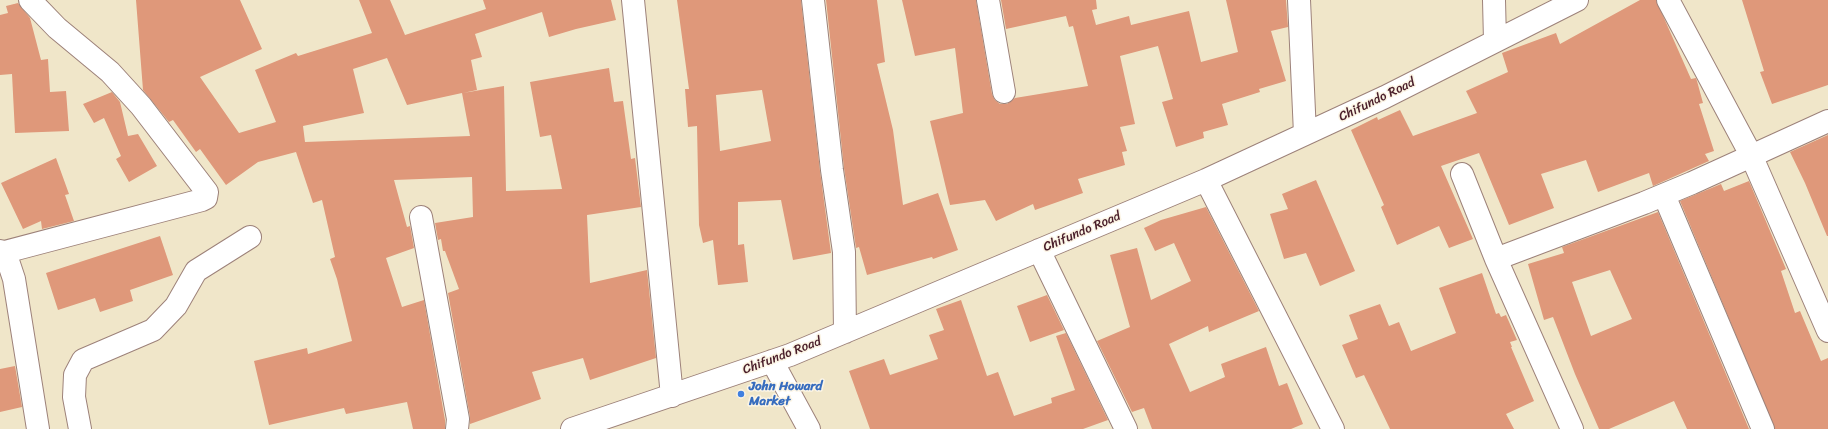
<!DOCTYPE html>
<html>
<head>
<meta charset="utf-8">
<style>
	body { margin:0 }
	canvas { display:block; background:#f0e6c9 }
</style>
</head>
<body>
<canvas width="1828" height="429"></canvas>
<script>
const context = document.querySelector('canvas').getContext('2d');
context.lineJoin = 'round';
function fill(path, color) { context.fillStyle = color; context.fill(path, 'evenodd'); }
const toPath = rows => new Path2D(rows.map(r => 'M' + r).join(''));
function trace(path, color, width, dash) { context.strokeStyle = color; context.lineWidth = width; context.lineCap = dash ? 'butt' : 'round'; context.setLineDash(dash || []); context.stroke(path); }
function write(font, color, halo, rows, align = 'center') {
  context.font = font + ' Sriracha,sans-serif'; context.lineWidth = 3; context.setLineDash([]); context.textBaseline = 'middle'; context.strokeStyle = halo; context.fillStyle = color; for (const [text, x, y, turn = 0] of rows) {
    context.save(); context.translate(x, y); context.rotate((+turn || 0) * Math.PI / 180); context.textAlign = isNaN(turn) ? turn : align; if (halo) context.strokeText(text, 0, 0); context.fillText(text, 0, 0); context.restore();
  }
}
const building = toPath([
	[136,0,240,0,262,49,200,77,239,133,276,122,255,70,296,53,298,56,372,33,359,0,390,0,405,35,486,9,483,0,611,0,616,20,576,29,549,37,542,12,475,34,482,57,471,60,477,90,463,93,504,86,506,191,562,189,551,135,540,137,530,82,609,68,614,102,623,101,631,159,635,158,641,207,587,215,590,283,647,270,656,358,590,380,583,358,532,372,541,399,470,424,470,417,448,293,459,289,445,251,443,251,441,239,438,240,435,223,473,217,472,177,394,180,407,227,410,226,414,248,386,258,402,307,424,300,445,420,445,429,413,429,407,402,346,414,344,408,269,425,254,361,307,348,308,354,352,341,337,279,330,259,335,257,322,200,313,203,296,152,258,162,226,185,200,149,196,152,173,120,169,122,143,90],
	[387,58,407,105,462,93,470,136,305,142,303,126,364,113,353,69],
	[677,0,801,0,820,171,831,253,793,260,781,200,738,202,738,245,744,244,748,282,718,285,713,240,703,243,699,225,697,126,688,127,685,89,689,89],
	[762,90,771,141,720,151,716,95],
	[826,0,877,0,885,62,877,64,893,130,903,205,938,193,958,250,933,259,932,257,867,275,859,247,856,248,844,168],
	[902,0,976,0,992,94,995,100,1000,104,1007,104,1015,98,1088,86,1073,26,1069,27,1066,16,1006,29,1001,0,1096,0,1097,9,1092,10,1096,25,1129,16,1131,25,1189,11,1201,62,1238,52,1226,0,1286,0,1288,27,1271,31,1286,81,1259,89,1260,92,1222,104,1228,125,1203,132,1204,138,1176,147,1162,102,1173,99,1158,46,1120,56,1135,124,1120,127,1127,151,1122,152,1125,165,1078,179,1083,193,1035,210,1033,204,996,221,985,200,950,205,930,121,963,113,955,48,915,56],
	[1640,0,1656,0,1691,79,1696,78,1697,81,1703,103,1699,104,1714,151,1705,154,1709,161,1653,186,1649,173,1598,192,1586,160,1541,174,1554,208,1509,225,1479,153,1441,166,1473,239,1449,248,1439,226,1397,245,1381,207,1384,205,1351,130,1377,117,1378,120,1400,110,1413,136,1477,113,1466,91,1508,72,1502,53,1556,33,1560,44],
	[1742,0,1828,0,1828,85,1772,104,1760,72,1764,71],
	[18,3,30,18,41,60,48,59,50,92,66,91,69,131,15,133,12,74,0,75,0,15,8,13,6,6],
	[112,92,120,102,128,136,138,134,157,166,129,182,116,159,121,156,104,118,94,123,83,104],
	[1828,135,1828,236,1827,236,1805,183,1790,152],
	[56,158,69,194,65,195,74,221,42,229,41,221,23,229,1,183],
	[1316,180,1355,271,1320,286,1306,253,1284,259,1270,214,1288,209,1282,194],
	[1749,181,1786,269,1781,271,1795,313,1800,311,1821,361,1828,358,1828,429,1775,429,1680,201,1721,184,1724,191],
	[1206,207,1259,311,1209,332,1208,326,1169,344,1190,392,1225,377,1221,364,1266,347,1279,386,1287,383,1303,424,1291,429,1152,429,1144,408,1132,412,1097,341,1130,327,1110,255,1137,248,1151,300,1191,281,1174,243,1155,251,1144,228,1161,220],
	[1658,212,1749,429,1687,429,1674,401,1609,429,1599,429,1575,374,1553,317,1544,320,1528,264,1564,253,1562,247],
	[1610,270,1632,319,1591,336,1572,282],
	[160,236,173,275,130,290,133,301,100,312,95,298,58,310,46,273],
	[1482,273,1496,314,1499,313,1501,317,1506,315,1517,340,1510,342,1512,347,1511,347,1534,401,1506,414,1514,429,1390,429,1364,375,1356,378,1342,345,1358,339,1349,315,1380,304,1389,326,1399,322,1411,351,1456,333,1439,288],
	[1047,295,1064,330,1030,342,1017,306],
	[961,300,987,376,998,372,1014,416,1052,403,1051,398,1075,390,1056,336,1066,333,1108,420,1083,429,870,429,849,371,884,359,890,375,938,359,929,335,944,330,936,309],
	[15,366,22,407,0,412,0,369]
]);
const minor = toPath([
	[633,0,672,396],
	[813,0,832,170,844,252,845,332],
	[988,0,1004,92],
	[1299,0,1305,134],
	[1494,0,1495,41],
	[1668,0,1751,155,1828,331],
	[1462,174,1496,259,1572,429],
	[1206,180,1333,429],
	[1664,195,1763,429],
	[421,217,458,419,457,429],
	[1039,250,1126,429],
	[0,251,9,264,14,279,38,429],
	[1,253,202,200,206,198,207,192,141,106,110,72,57,28,30,0],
	[1496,259,1644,203,1692,183,1828,121],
	[772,361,809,429],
	[80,429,74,397,75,375,83,360,153,330,176,306,196,271,250,237],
	[572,429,790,355,1206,180,1385,97,1577,0]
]);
const markers = [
	[741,394,4,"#3f7fe0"]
];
const streetNames = [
	["Chifundo Road",1377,100,-26],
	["Chifundo Road",1082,232,-23],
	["Chifundo Road",782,356,-21]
];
const shopNames = [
	["John Howard",749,387],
	["Market",749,402]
];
fill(building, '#df987a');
trace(minor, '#9d827a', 24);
trace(minor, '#fff', 22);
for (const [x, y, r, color] of markers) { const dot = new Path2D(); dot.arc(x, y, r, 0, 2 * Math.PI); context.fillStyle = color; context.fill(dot); trace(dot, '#fcf5e5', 1.5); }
write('13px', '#4a1f2b', '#fcf5e5', streetNames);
write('bold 13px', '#366cbe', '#fcf5e5', shopNames, 'left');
</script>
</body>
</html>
